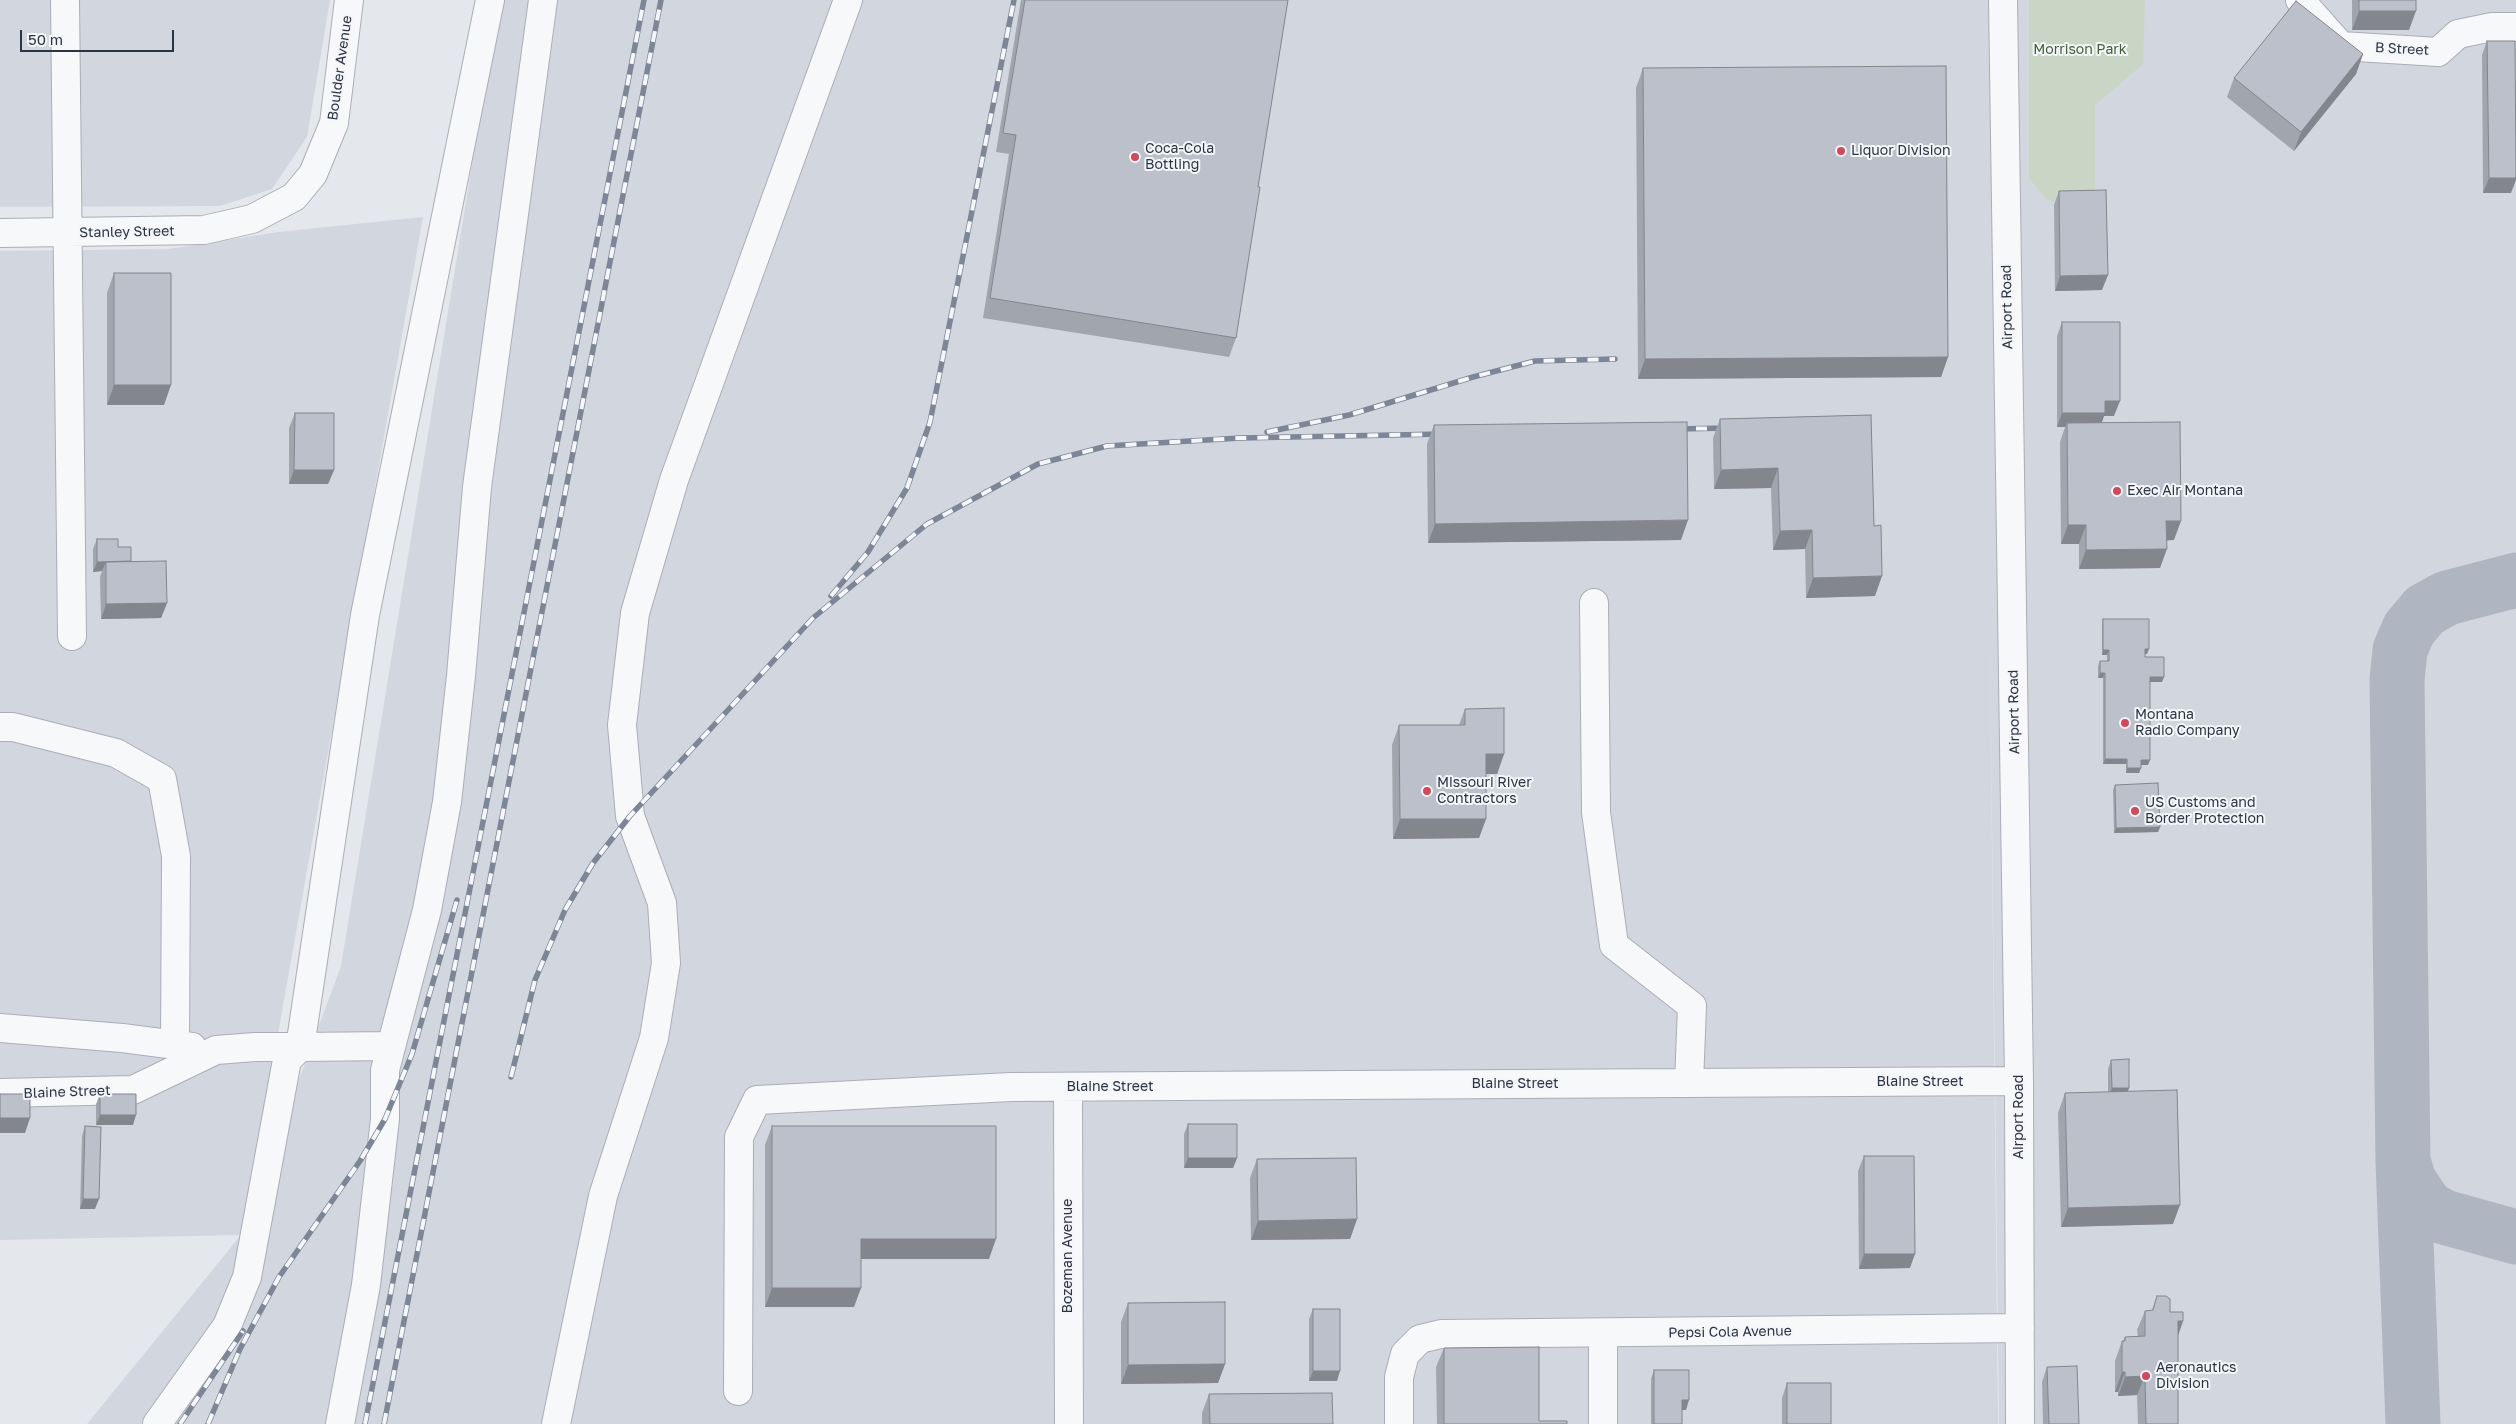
<!DOCTYPE html>
<html>
<head>
<meta charset="utf-8">
<style>
	body { margin:0 }
	#map { position:relative; width:2516px; height:1424px; overflow:hidden; background:#e4e7ec; font-family:"Golos Text",sans-serif }
	canvas { display:block }
	.scale { position:absolute; left:20px; top:30px; width:154px; height:22px; box-sizing:border-box; border:2px solid #2b3445; border-top:0; padding-left:6px; font-size:15px; line-height:18px; white-space:nowrap; color:#2b3445; -webkit-text-stroke:4px #f4f6f9; paint-order:stroke }
</style>
</head>
<body>
<div id="map">
<canvas width="2516" height="1424"></canvas>
<div class="scale">50 m</div>
</div>
<script>
const context = document.querySelector('canvas').getContext('2d');
context.lineJoin = 'round';
function fill(path, color) { context.fillStyle = color; context.fill(path, 'evenodd'); }
const toPath = rows => new Path2D(rows.map(r => 'M' + r).join(''));
function trace(path, color, width, dash) { context.strokeStyle = color; context.lineWidth = width; context.lineCap = dash ? 'butt' : 'round'; context.setLineDash(dash || []); context.stroke(path); }
function write(font, color, halo, rows, align = 'center') {
  context.font = font + ' "Golos Text",sans-serif'; context.lineWidth = 4; context.setLineDash([]); context.textBaseline = 'middle'; context.strokeStyle = halo; context.fillStyle = color; for (const [text, x, y, turn = 0] of rows) {
    context.save(); context.translate(x, y); context.rotate((+turn || 0) * Math.PI / 180); context.textAlign = isNaN(turn) ? turn : align; if (halo) context.strokeText(text, 0, 0); context.fillText(text, 0, 0); context.restore();
  }
}
const built = toPath([
	[0,0,330,0,307,137,272,189,220,206,0,207],
	[499,0,2516,0,2516,1424,1999,1424,1989,562,1998,1424,87,1424,241,1235,0,1240,0,251,169,249,279,232,423,217,243,1231,341,966]
]);
const green = toPath([
	[2029,0,2145,0,2143,64,2095,105,2095,189,2067,205,2046,199,2029,178]
]);
const taxiway = toPath([
	[2403,1161,2409,1181,2427,1208,2444,1217,2516,1237],
	[2413,1424,2403,1161,2397,680,2400,650,2409,629,2425,610,2447,598,2516,580]
]);
const minor = toPath([
	[65,0,72,636],
	[2003,0,2019,1081,2020,1424],
	[2300,0,2341,46,2438,52,2458,34,2492,27,2516,27],
	[0,233,204,230,252,219,294,197,313,174,334,123,349,0],
	[1594,603,1596,812,1614,945,1692,1006,1689,1083],
	[0,727,13,727,116,753,162,779,176,856,175,1045],
	[0,1028,122,1038,192,1047],
	[1068,1087,1069,1424],
	[0,1093,133,1090,216,1050,255,1047,300,1047,365,615,490,0],
	[738,1391,739,1137,757,1100,1011,1087,2019,1081],
	[157,1424,227,1326,247,1277,287,1060,300,1047,390,1046],
	[340,1424,366,1285,385,1119,385,1070,427,910,447,802,461,676,477,487,543,0],
	[556,1424,603,1196,654,1038,666,963,662,903,630,816,622,725,635,613,674,480,848,0],
	[1399,1424,1399,1377,1405,1354,1420,1339,1441,1334,2020,1328],
	[1603,1424,1603,1333]
]);
const rail = toPath([
	[1674,429,1731,428],
	[1267,432,1349,415,1473,377,1535,361,1615,359],
	[831,596,868,552,907,488,930,422,1014,0],
	[511,1077,535,980,565,910,593,863,630,816,813,618,927,524,1038,464,1107,446,1240,438,1444,434],
	[180,1424,243,1331],
	[208,1424,240,1349,279,1277,360,1161,385,1119,412,1054,457,900],
	[365,1424,644,0],
	[384,1424,661,0]
]);
const wall = toPath([
	[1021,0,1288,0,1258,187,1236,338,1229,357,983,318,1009,154,996,152],
	[2352,0,2416,0,2409,30,2352,30],
	[2487,41,2511,193,2483,193,2482,55],
	[2363,54,2356,74,2294,151,2227,97,2234,78],
	[1643,68,1948,357,1941,377,1638,379,1636,88],
	[2059,191,2102,290,2055,291,2054,205],
	[114,273,164,405,107,405,107,293],
	[2062,322,2114,416,2104,416,2102,422,2174,540,2167,540,2160,568,2079,569,2079,544,2061,544,2060,442,2065,427,2057,427,2057,336],
	[295,413,334,470,328,484,289,484,289,428],
	[1871,415,1875,596,1806,598,1805,549,1773,550,1771,488,1714,489,1713,438,1720,419],
	[1434,425,1681,540,1428,543,1427,444],
	[97,539,118,547,131,561,131,562,167,603,161,618,101,619,100,577,102,571,93,572,93,549],
	[2103,619,2147,654,2145,654,2145,657,2162,682,2150,682,2148,765,2141,765,2139,773,2126,773,2126,764,2103,764,2103,678,2098,678,2098,666,2100,661,2107,661,2107,655,2102,655,2102,624],
	[1465,709,1504,754,1497,774,1486,774,1486,819,1479,838,1393,839,1392,745,1399,725,1459,725],
	[2115,785,2160,827,2158,832,2114,833,2113,790],
	[2111,1060,2128,1092,2173,1224,2061,1227,2058,1113,2065,1093,2108,1092,2108,1069],
	[100,1094,133,1125,96,1125,96,1104],
	[1188,1124,1237,1158,1233,1168,1184,1168,1184,1134],
	[85,1126,95,1209,80,1209,82,1136],
	[772,1126,989,1259,861,1259,854,1307,765,1307,765,1145],
	[1864,1156,1910,1268,1859,1269,1858,1171],
	[1257,1159,1357,1219,1350,1239,1251,1240,1250,1178],
	[2157,1296,2170,1312,2183,1321,2178,1336,2178,1424,2138,1424,2137,1395,2118,1396,2118,1392,2115,1392,2115,1361,2122,1341,2123,1341,2125,1337,2138,1336,2137,1330,2145,1311,2152,1310],
	[1128,1303,1225,1364,1218,1383,1121,1384,1121,1322],
	[1313,1309,1337,1381,1309,1381,1309,1319],
	[1444,1348,1539,1421,1567,1424,1437,1424,1436,1367],
	[2047,1367,2079,1424,2043,1424,2042,1382],
	[1654,1370,1686,1410,1682,1410,1682,1424,1651,1424,1651,1379],
	[1787,1383,1831,1424,1782,1424,1782,1398],
	[1209,1394,1333,1424,1202,1424,1202,1413]
]);
const shadedWall = toPath([
	[2359,11,2416,11,2409,30,2352,30],
	[2363,54,2356,74,2294,151,2301,132],
	[2489,178,2516,178,2516,180,2511,193,2483,193],
	[2108,275,2102,290,2055,291,2060,276],
	[1948,357,1941,377,1638,379,1645,359],
	[114,385,171,385,164,405,107,405],
	[2105,401,2120,401,2114,416,2104,416,2100,427,2067,423,2065,427,2057,427,2062,413],
	[1778,468,1771,488,1714,489,1721,470],
	[294,470,334,470,328,484,289,484],
	[1688,520,1681,540,1428,543,1435,524],
	[2166,521,2181,521,2174,540,2159,541],
	[2068,525,2086,525,2079,544,2061,544],
	[1812,530,1805,549,1773,550,1780,531],
	[2167,549,2160,568,2079,569,2086,550],
	[131,561,127,571,106,562,102,571,93,572,97,562],
	[1882,576,1875,596,1806,598,1813,578],
	[167,603,161,618,101,619,106,604],
	[2145,649,2149,649,2147,654,2144,654],
	[2103,650,2109,650,2107,655,2102,655],
	[2100,673,2105,673,2103,678,2098,678],
	[2150,677,2164,677,2162,682,2148,682],
	[1486,754,1504,754,1497,774,1479,774],
	[2105,759,2127,759,2126,764,2103,764],
	[2141,760,2150,760,2148,765,2139,765],
	[2127,768,2141,768,2139,773,2126,773],
	[1400,819,1486,819,1479,838,1393,839],
	[2160,827,2158,832,2114,833,2116,828],
	[2112,1088,2129,1088,2126,1098,2108,1098],
	[100,1115,136,1115,133,1125,96,1125],
	[0,1118,30,1118,25,1133,0,1133],
	[1188,1158,1237,1158,1233,1168,1184,1168],
	[83,1199,99,1199,95,1209,80,1209],
	[2180,1205,2173,1224,2061,1227,2068,1208],
	[1357,1219,1350,1239,1251,1240,1258,1221],
	[861,1239,996,1239,989,1259,854,1259],
	[1864,1254,1915,1254,1910,1268,1859,1269],
	[772,1288,861,1288,854,1307,765,1307],
	[2178,1321,2183,1321,2176,1341],
	[1225,1364,1218,1383,1121,1384,1128,1365],
	[1313,1371,1340,1371,1337,1381,1309,1381],
	[2122,1372,2125,1372,2118,1392,2115,1392],
	[2145,1376,2137,1395,2118,1396,2125,1377],
	[1682,1400,1689,1400,1686,1410,1678,1410]
]);
const building = toPath([
	[1025,0,1288,0,1258,187,1260,187,1236,338,990,298,1016,135,1003,133,1025,0],
	[2359,0,2416,0,2416,11,2359,11,2359,0],
	[2296,1,2363,54,2301,132,2234,78,2296,1],
	[2487,41,2515,41,2516,178,2489,178,2487,41],
	[1946,66,1948,357,1645,359,1643,68,1946,66],
	[2106,190,2108,275,2060,276,2059,191,2106,190],
	[114,273,171,273,171,385,114,385,114,273],
	[2062,322,2120,322,2120,401,2105,401,2105,413,2062,413,2062,322],
	[295,413,334,413,334,470,294,470,295,413],
	[1871,415,1874,526,1881,525,1882,576,1813,578,1812,530,1780,531,1778,468,1721,470,1720,419,1871,415],
	[1687,422,1688,520,1435,524,1434,425,1687,422],
	[2180,422,2181,521,2166,521,2167,549,2086,550,2086,525,2068,525,2067,423,2180,422],
	[97,539,118,539,118,547,131,547,131,561,97,562,97,539],
	[166,561,167,603,106,604,106,562,166,561],
	[2103,619,2149,619,2149,649,2145,649,2145,657,2164,657,2164,677,2150,677,2150,760,2141,760,2141,768,2127,768,2127,759,2105,759,2105,673,2100,673,2100,661,2109,661,2109,650,2103,650,2103,619],
	[1504,708,1504,754,1486,754,1486,819,1400,819,1399,725,1465,725,1465,709,1504,708],
	[2158,783,2160,827,2116,828,2115,785,2158,783],
	[2129,1059,2129,1088,2112,1088,2111,1060,2129,1059],
	[2177,1090,2180,1205,2068,1208,2065,1093,2177,1090],
	[0,1094,30,1094,30,1118,0,1118,0,1094],
	[100,1094,136,1094,136,1115,100,1115,100,1094],
	[1188,1124,1237,1124,1237,1158,1188,1158,1188,1124],
	[85,1126,101,1127,99,1199,83,1199,85,1126],
	[772,1126,996,1126,996,1239,861,1239,861,1288,772,1288,772,1126],
	[1864,1156,1914,1156,1915,1254,1864,1254,1864,1156],
	[1356,1158,1357,1219,1258,1221,1257,1159,1356,1158],
	[2157,1296,2166,1296,2170,1299,2170,1312,2183,1312,2183,1321,2178,1321,2178,1424,2146,1424,2145,1376,2125,1377,2125,1372,2122,1372,2122,1341,2125,1341,2125,1337,2145,1336,2145,1311,2153,1310,2157,1296],
	[1225,1302,1225,1364,1128,1365,1128,1303,1225,1302],
	[1313,1309,1340,1309,1340,1371,1313,1371,1313,1309],
	[1539,1347,1539,1421,1567,1421,1567,1424,1444,1424,1444,1348,1539,1347],
	[2077,1366,2079,1424,2049,1424,2047,1367,2077,1366],
	[1654,1370,1689,1370,1689,1400,1682,1400,1682,1424,1654,1424,1654,1370],
	[1787,1383,1831,1383,1831,1424,1787,1424,1787,1383],
	[1332,1393,1333,1424,1210,1424,1209,1394,1332,1393]
]);
const markers = [
	[1841,151,5,"#d1495b"],
	[1135,157,5,"#d1495b"],
	[2117,491,5,"#d1495b"],
	[2125,723,5,"#d1495b"],
	[1427,791,5,"#d1495b"],
	[2135,811,5,"#d1495b"],
	[2146,1376,5,"#d1495b"]
];
const streetNames = [
	["B Street",2402,49,3],
	["Boulder Avenue",340,68,-82],
	["Stanley Street",127,232,-1],
	["Airport Road",2007,307,-91],
	["Airport Road",2014,712,-91],
	["Blaine Street",1920,1082],
	["Blaine Street",1515,1084],
	["Blaine Street",1110,1087],
	["Blaine Street",67,1092,-2],
	["Airport Road",2019,1117,-90],
	["Bozeman Avenue",1068,1256,-90],
	["Pepsi Cola Avenue",1730,1332,-1]
];
const parkNames = [
	["Morrison Park",2080,50]
];
const poiNames = [
	["Coca-Cola",1145,149],
	["Bottling",1145,165],
	["Liquor Division",1851,151],
	["Exec Air Montana",2127,491],
	["Montana",2135,715],
	["Radio Company",2135,731],
	["Missouri River",1437,783],
	["Contractors",1437,799],
	["US Customs and",2145,803],
	["Border Protection",2145,819],
	["Aeronautics",2156,1368],
	["Division",2156,1384]
];
fill(built, '#d2d6de');
fill(green, '#c9d6c5');
trace(taxiway, '#b0b6c1', 55);
trace(minor, '#a9aeb7', 30);
trace(minor, '#f7f8fa', 28);
trace(rail, '#7d8696', 5.5);
trace(rail, '#f4f6f9', 4, [11]);
fill(wall, '#a1a5ae');
fill(shadedWall, '#83868d');
fill(building, '#bbc0ca');
trace(building, '#83868d', 1);
for (const [x, y, r, color] of markers) { const dot = new Path2D(); dot.arc(x, y, r, 0, 2 * Math.PI); context.fillStyle = color; context.fill(dot); trace(dot, '#f4f6f9', 2); }
write('14px', '#2b3445', '#f4f6f9', streetNames);
write('14px', '#3f6138', '#f4f6f9', parkNames);
write('14px', '#2b3445', '#f4f6f9', poiNames, 'left');
</script>
</body>
</html>
